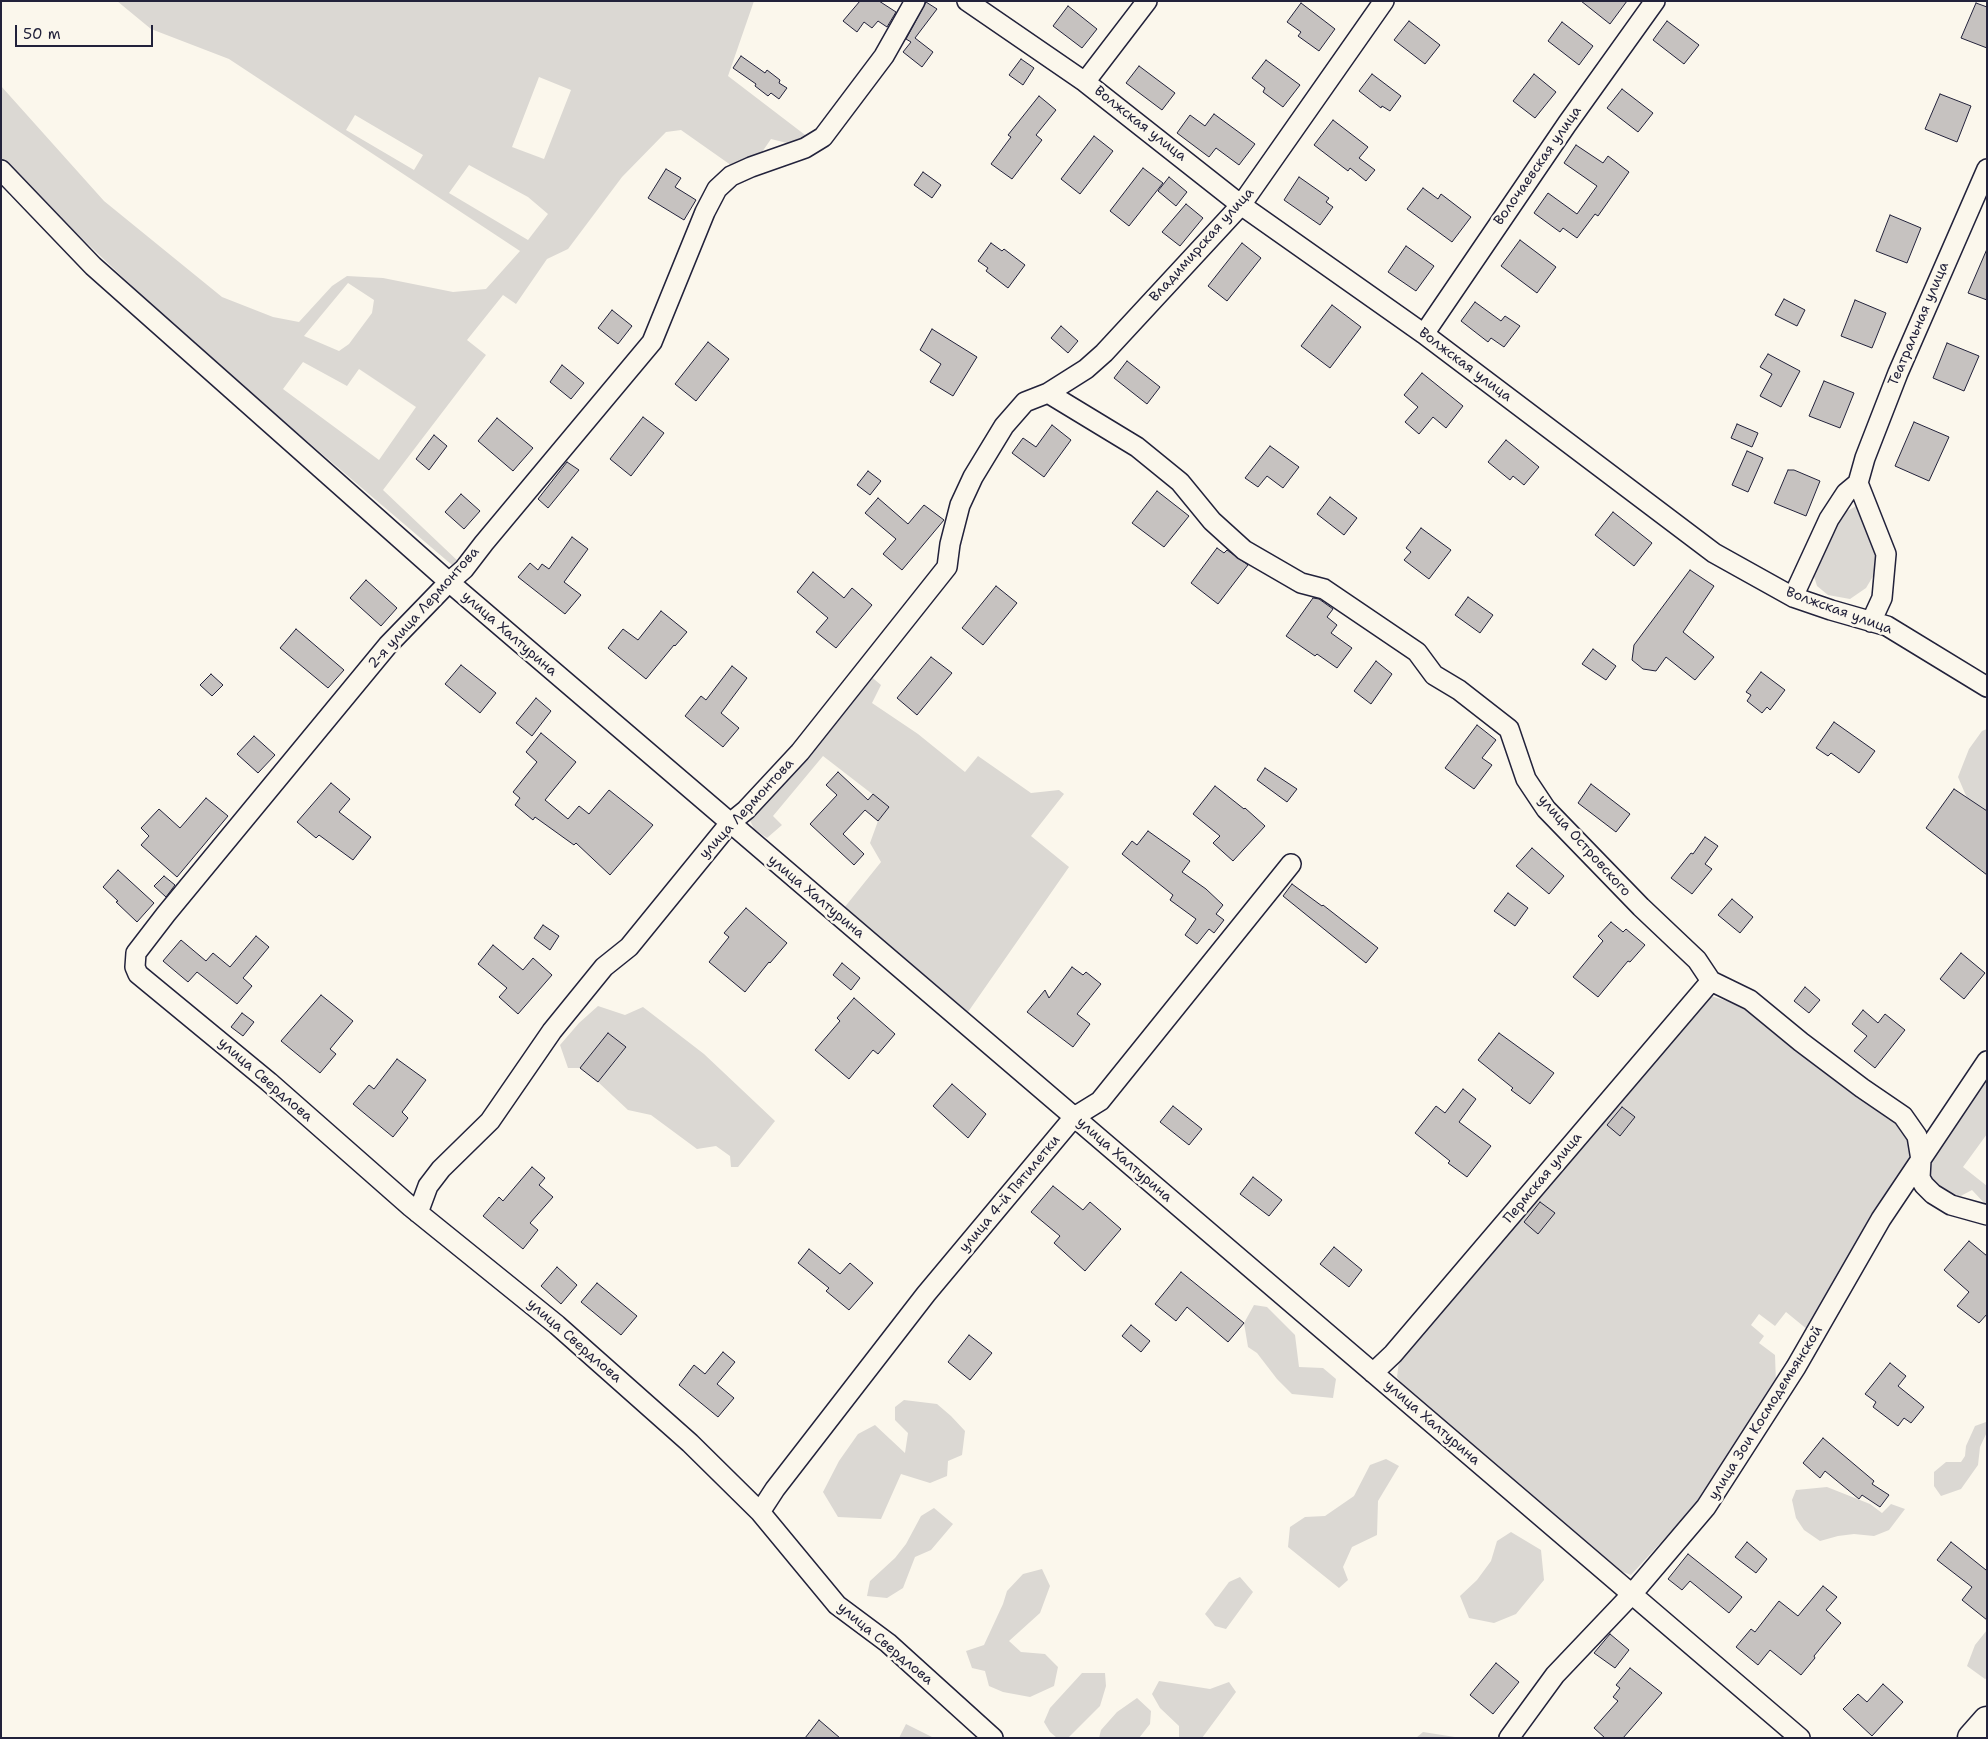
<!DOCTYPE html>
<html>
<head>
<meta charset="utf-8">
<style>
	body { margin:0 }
	#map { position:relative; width:1988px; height:1739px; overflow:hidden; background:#fbf7ec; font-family:"Shantell Sans",sans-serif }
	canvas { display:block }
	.frame { position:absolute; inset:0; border:2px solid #22223b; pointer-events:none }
	.scale { position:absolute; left:15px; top:25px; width:138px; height:22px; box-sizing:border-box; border:2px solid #22223b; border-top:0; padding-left:6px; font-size:15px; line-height:18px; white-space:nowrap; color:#22223b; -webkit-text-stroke:4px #fbf7ec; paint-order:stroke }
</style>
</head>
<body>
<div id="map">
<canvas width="1988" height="1739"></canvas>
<div class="frame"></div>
<div class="scale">50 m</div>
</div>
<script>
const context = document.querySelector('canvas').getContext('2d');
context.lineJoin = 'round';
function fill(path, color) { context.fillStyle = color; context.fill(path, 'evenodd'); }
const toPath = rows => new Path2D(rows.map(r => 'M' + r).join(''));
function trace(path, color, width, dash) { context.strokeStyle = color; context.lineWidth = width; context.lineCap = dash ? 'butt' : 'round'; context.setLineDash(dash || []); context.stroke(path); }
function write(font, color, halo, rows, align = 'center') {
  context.font = font + ' "Shantell Sans",sans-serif'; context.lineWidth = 5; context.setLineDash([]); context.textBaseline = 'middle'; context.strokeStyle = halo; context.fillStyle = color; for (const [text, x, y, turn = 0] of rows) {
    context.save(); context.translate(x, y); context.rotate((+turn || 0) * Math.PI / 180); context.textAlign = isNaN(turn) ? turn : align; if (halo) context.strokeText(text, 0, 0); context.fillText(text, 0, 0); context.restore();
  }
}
const green = toPath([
	[117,1,754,1,728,76,813,141,791,144,771,139,760,155,735,168,681,130,666,132,622,177,568,249,547,259,516,304,503,295,467,340,486,355,383,490,460,563,452,565,191,342,14,174,1,160,1,86,104,201,222,297,273,317,299,322,332,286,347,276,383,278,453,292,486,289,520,251,229,59,151,29],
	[539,77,571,90,544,159,512,147],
	[355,115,423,155,414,170,346,130],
	[469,165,528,197,548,214,528,240,449,193],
	[348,283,374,300,372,313,349,344,339,351,304,336],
	[303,362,347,386,359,369,416,407,379,460,283,389],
	[1860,504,1869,516,1878,568,1866,588,1850,599,1828,595,1817,586,1813,573,1838,516],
	[868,674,881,685,872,703,918,734,965,772,978,756,1031,793,1059,790,1064,794,1031,836,1069,867,968,1012,844,908,881,862,870,843,878,821,889,807,823,756,773,816,782,825,767,838,754,829,748,816],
	[1987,729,1987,811,1967,798,1958,777,1969,749,1982,731],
	[1711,996,1746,1007,1899,1122,1911,1150,1906,1178,1808,1330,1786,1312,1775,1326,1759,1314,1751,1325,1764,1336,1759,1343,1775,1355,1776,1384,1695,1509,1687,1514,1631,1575,1618,1570,1405,1389,1397,1377,1399,1361,1692,1013],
	[598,1006,625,1015,643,1007,704,1054,775,1121,738,1167,731,1167,730,1156,716,1146,697,1149,651,1115,628,1110,598,1082,626,1048,609,1033,580,1068,568,1068,560,1045,579,1023],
	[1987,1074,1987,1134,1963,1167,1987,1186,1987,1206,1972,1190,1955,1199,1936,1191,1924,1169],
	[1254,1305,1267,1307,1295,1335,1299,1367,1323,1368,1336,1379,1333,1398,1292,1394,1277,1379,1257,1353,1248,1347,1244,1323],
	[904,1400,937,1404,951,1416,965,1431,962,1455,948,1461,947,1476,930,1483,901,1474,881,1519,838,1517,823,1492,839,1461,858,1434,875,1425,905,1453,908,1433,895,1420,895,1407],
	[1986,1422,1987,1432,1980,1447,1978,1465,1961,1489,1941,1496,1934,1486,1934,1472,1946,1462,1961,1462,1965,1456,1966,1446,1975,1426],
	[1386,1459,1399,1466,1378,1501,1377,1535,1352,1547,1343,1567,1348,1580,1339,1588,1288,1547,1290,1527,1305,1517,1325,1516,1354,1496,1370,1465],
	[1827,1487,1870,1504,1882,1513,1891,1504,1905,1509,1889,1530,1874,1536,1854,1534,1838,1536,1820,1541,1804,1530,1796,1518,1792,1500,1796,1490],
	[934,1508,953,1524,931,1550,915,1557,903,1588,887,1598,867,1596,870,1581,895,1558,906,1544,921,1516],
	[1511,1532,1541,1550,1544,1580,1516,1614,1494,1623,1469,1618,1460,1596,1477,1580,1491,1561,1497,1541],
	[1042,1569,1050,1586,1040,1613,1009,1641,1021,1652,1045,1654,1058,1667,1054,1686,1030,1697,1003,1692,989,1686,985,1671,972,1668,966,1651,984,1645,1003,1604,1007,1591,1023,1574],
	[1240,1577,1253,1592,1226,1629,1215,1626,1205,1614,1229,1582],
	[1987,1630,1987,1678,1985,1679,1967,1666,1975,1645],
	[1082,1673,1105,1673,1106,1686,1100,1706,1068,1738,1057,1738,1050,1732,1044,1722,1050,1708],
	[1159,1681,1210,1689,1229,1682,1236,1692,1202,1738,1179,1738,1179,1726,1160,1708,1152,1694],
	[1137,1698,1151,1711,1150,1724,1139,1738,1099,1738,1101,1730,1117,1712],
	[906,1724,934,1738,899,1738],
	[1423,1732,1455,1737,1455,1738,1416,1738]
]);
const building = toPath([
	[860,1,879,1,896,12,887,27,878,21,872,28,864,22,857,32,843,21,860,1],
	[1581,1,1627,1,1610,24,1581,1],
	[926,2,937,9,915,38,933,52,922,67,903,52,911,42,906,39,926,2],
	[1301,3,1335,29,1319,51,1298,36,1301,32,1287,22,1301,3],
	[1976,3,1987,7,1987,48,1961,38,1976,3],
	[1068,6,1097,29,1082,48,1053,26,1068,6],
	[1409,21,1440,45,1425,64,1394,40,1409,21],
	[1667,21,1699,45,1684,64,1653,40,1667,21],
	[1562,22,1593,46,1579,65,1548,41,1562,22],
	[741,56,765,73,767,70,780,80,779,83,787,88,779,99,771,93,768,96,755,86,756,84,733,68,741,56],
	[1021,59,1034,68,1023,85,1009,75,1021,59],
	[1266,60,1300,85,1283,107,1263,92,1265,88,1252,78,1266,60],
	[1139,66,1175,93,1162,110,1126,83,1139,66],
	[1372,74,1401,96,1390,111,1382,106,1381,108,1359,91,1372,74],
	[1534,74,1556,92,1535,118,1513,101,1534,74],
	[1622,89,1653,113,1638,132,1607,108,1622,89],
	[1940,94,1971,106,1957,142,1925,129,1940,94],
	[1039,96,1056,110,1036,135,1042,140,1012,179,991,164,1011,137,1008,135,1039,96],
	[1214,114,1255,144,1239,165,1216,148,1209,157,1177,133,1190,115,1205,126,1214,114],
	[1333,120,1368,147,1359,158,1375,170,1366,181,1350,168,1348,171,1314,145,1333,120],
	[1094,136,1113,151,1080,194,1061,179,1094,136],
	[1576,145,1603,163,1608,156,1629,172,1598,216,1595,214,1577,238,1563,228,1560,232,1534,213,1548,193,1577,214,1597,186,1564,163,1576,145],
	[1143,168,1163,183,1129,226,1110,211,1143,168],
	[666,169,681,178,675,187,696,200,684,220,648,198,666,169],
	[923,172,941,185,932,198,914,185,923,172],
	[1169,177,1187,192,1176,206,1158,191,1169,177],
	[1299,177,1329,198,1326,202,1333,207,1320,225,1284,200,1299,177],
	[1423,188,1438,199,1441,194,1471,217,1452,242,1407,209,1423,188],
	[1186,204,1203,218,1180,246,1162,232,1186,204],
	[1890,215,1921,228,1907,263,1876,251,1890,215],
	[1520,240,1556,267,1537,293,1501,266,1520,240],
	[991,243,1002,251,1004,249,1025,265,1008,288,986,271,988,268,978,261,991,243],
	[1242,243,1261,258,1227,301,1208,286,1242,243],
	[1406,246,1434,266,1416,291,1388,272,1406,246],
	[1987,249,1987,300,1968,293,1987,249],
	[1784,299,1805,310,1797,326,1775,315,1784,299],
	[1855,300,1886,313,1872,348,1841,336,1855,300],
	[1475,302,1501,321,1505,316,1520,326,1504,347,1491,338,1488,342,1461,321,1475,302],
	[1332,305,1361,327,1330,368,1301,346,1332,305],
	[612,310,632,326,618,344,598,328,612,310],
	[1061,326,1078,341,1068,353,1051,338,1061,326],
	[932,329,977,357,953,396,930,382,941,364,920,350,932,329],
	[708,342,729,359,696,401,675,384,708,342],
	[1947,343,1979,356,1964,391,1933,378,1947,343],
	[1768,354,1800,371,1781,407,1760,396,1772,374,1760,367,1768,354],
	[1127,361,1160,387,1147,404,1114,378,1127,361],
	[562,365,584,383,571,399,550,382,562,365],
	[1422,373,1463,406,1446,428,1433,417,1419,434,1405,422,1418,407,1404,395,1422,373],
	[1824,381,1854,393,1840,428,1809,416,1824,381],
	[643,417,664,433,631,476,610,459,643,417],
	[497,418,533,448,513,471,478,441,497,418],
	[1914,422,1949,437,1929,481,1895,466,1914,422],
	[1737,424,1758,433,1752,447,1731,438,1737,424],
	[1052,425,1071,440,1044,477,1012,453,1023,438,1036,447,1052,425],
	[434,435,447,446,429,470,416,459,434,435],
	[1506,440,1539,467,1524,485,1513,476,1510,480,1488,462,1506,440],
	[1270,446,1299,467,1283,488,1267,476,1258,487,1245,478,1270,446],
	[1747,451,1763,458,1748,492,1732,485,1747,451],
	[567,462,579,470,548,508,538,499,567,462],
	[1788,470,1794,470,1820,481,1806,516,1774,503,1788,470],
	[868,471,881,481,870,495,857,485,868,471],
	[1157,491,1189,516,1164,547,1132,523,1157,491],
	[461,494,480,511,464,529,445,512,461,494],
	[1330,497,1357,518,1344,535,1317,514,1330,497],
	[878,498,908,524,924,505,944,520,902,570,883,554,896,539,865,513,878,498],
	[1613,512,1652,543,1634,566,1595,535,1613,512],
	[1421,528,1451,550,1429,579,1404,560,1411,552,1406,548,1421,528],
	[572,537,588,549,564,582,581,595,565,614,518,577,530,563,538,570,542,564,549,569,572,537],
	[1217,548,1224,553,1227,550,1248,565,1218,604,1191,583,1217,548],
	[1690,570,1714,586,1683,632,1714,657,1695,680,1666,657,1656,671,1643,669,1632,660,1634,645,1690,570],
	[813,572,844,598,852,588,872,605,836,648,816,632,828,618,797,592,813,572],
	[366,580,397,608,381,626,350,598,366,580],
	[996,586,1017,603,983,645,962,628,996,586],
	[1468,597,1493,615,1480,633,1455,615,1468,597],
	[1313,598,1319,599,1333,609,1327,617,1337,625,1331,633,1352,648,1337,668,1317,654,1315,656,1286,636,1313,598],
	[661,611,687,632,675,646,674,645,646,679,608,648,623,629,638,640,661,611],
	[296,629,344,670,328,688,280,648,296,629],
	[1593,649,1616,666,1606,680,1582,664,1593,649],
	[931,657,952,673,917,715,897,698,931,657],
	[1376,661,1392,674,1371,704,1354,691,1376,661],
	[461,665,496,693,480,713,445,684,461,665],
	[732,666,747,678,721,713,739,728,723,747,685,716,701,696,706,700,732,666],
	[1761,672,1785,690,1770,710,1767,707,1762,713,1747,701,1751,695,1746,692,1761,672],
	[211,674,223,685,212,696,200,685,211,674],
	[536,698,551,711,532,736,516,723,536,698],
	[1834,722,1875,751,1859,773,1831,753,1828,756,1816,748,1834,722],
	[1477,725,1496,740,1482,758,1492,765,1474,789,1445,768,1477,725],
	[541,733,576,762,545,800,568,819,579,806,589,814,609,790,653,825,610,875,576,843,574,845,535,817,533,820,515,805,520,798,513,792,537,762,526,752,541,733],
	[254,736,275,755,258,773,237,754,254,736],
	[1265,768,1297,789,1287,802,1257,780,1265,768],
	[838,772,868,800,873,794,889,807,878,821,865,810,843,834,864,854,854,865,810,824,837,795,826,785,838,772],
	[331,783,350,799,339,812,371,837,353,860,319,835,316,838,297,822,331,783],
	[1591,784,1630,814,1616,832,1578,803,1591,784],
	[1215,786,1244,809,1245,808,1265,826,1233,861,1213,843,1220,836,1193,814,1215,786],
	[1954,789,1987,811,1987,875,1926,828,1954,789],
	[206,798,228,816,177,877,141,845,149,836,141,828,159,809,180,828,206,798],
	[1148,831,1190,861,1182,872,1206,889,1223,905,1216,914,1224,920,1214,933,1209,929,1197,944,1185,935,1196,919,1170,900,1173,895,1122,854,1132,841,1137,845,1148,831],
	[1705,837,1718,846,1705,864,1712,869,1692,894,1671,878,1691,853,1693,854,1705,837],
	[1532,848,1564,876,1549,894,1516,866,1532,848],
	[118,870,154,903,137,922,116,902,118,901,103,887,118,870],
	[164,876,175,885,166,897,154,886,164,876],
	[1292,884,1322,906,1323,905,1378,948,1366,963,1283,896,1292,884],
	[1508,893,1528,908,1515,926,1494,911,1508,893],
	[1732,899,1753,917,1740,933,1718,915,1732,899],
	[746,908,787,943,770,963,769,962,745,992,709,962,729,937,724,933,746,908],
	[1611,922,1623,932,1626,929,1645,945,1630,962,1628,961,1598,997,1573,977,1603,941,1598,936,1611,922],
	[543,925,559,936,550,950,534,938,543,925],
	[256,936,269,947,243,978,252,986,237,1004,197,972,188,982,163,961,181,940,206,961,213,953,230,967,256,936],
	[493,945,523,970,533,958,552,975,518,1014,499,997,507,988,478,964,493,945],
	[1961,953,1985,973,1964,999,1940,979,1961,953],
	[842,963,860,978,851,990,833,975,842,963],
	[1072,967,1083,975,1086,972,1101,984,1077,1014,1090,1024,1073,1047,1027,1012,1045,990,1049,998,1072,967],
	[1805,987,1820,1000,1809,1013,1794,1001,1805,987],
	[321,995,353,1021,330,1049,336,1054,320,1073,281,1041,321,995],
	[854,998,895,1034,878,1054,873,1050,849,1079,815,1050,840,1021,837,1018,854,998],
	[1863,1010,1878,1023,1885,1014,1905,1030,1875,1068,1854,1051,1867,1036,1852,1024,1863,1010],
	[242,1013,254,1022,243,1036,231,1027,242,1013],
	[608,1033,626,1047,598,1082,580,1068,608,1033],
	[1499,1033,1554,1073,1530,1104,1511,1090,1513,1088,1478,1060,1499,1033],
	[397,1059,426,1080,402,1112,408,1118,393,1137,353,1104,369,1085,374,1089,397,1059],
	[952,1084,986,1114,968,1138,933,1106,952,1084],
	[1463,1089,1476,1099,1459,1122,1491,1146,1467,1177,1448,1163,1450,1161,1415,1133,1436,1106,1445,1113,1463,1089],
	[1173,1106,1202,1129,1189,1145,1160,1122,1173,1106],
	[1622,1107,1635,1117,1620,1136,1607,1125,1622,1107],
	[532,1167,545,1178,539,1185,553,1197,530,1223,538,1230,523,1249,483,1216,499,1197,503,1201,532,1167],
	[1253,1177,1282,1200,1269,1216,1240,1194,1253,1177],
	[1053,1186,1083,1210,1090,1202,1121,1229,1085,1271,1054,1243,1060,1236,1031,1212,1053,1186],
	[1540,1202,1555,1213,1538,1234,1524,1222,1540,1202],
	[1969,1241,1987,1256,1987,1314,1979,1323,1957,1306,1969,1292,1944,1270,1969,1241],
	[1334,1247,1362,1270,1349,1287,1320,1264,1334,1247],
	[809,1249,840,1274,850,1263,873,1283,849,1310,826,1291,829,1288,798,1263,809,1249],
	[557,1267,577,1285,561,1304,541,1286,557,1267],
	[1181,1272,1244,1323,1228,1342,1187,1307,1176,1321,1155,1304,1181,1272],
	[597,1283,637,1316,621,1335,581,1302,597,1283],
	[1131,1325,1150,1341,1141,1352,1122,1336,1131,1325],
	[969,1335,992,1353,970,1380,948,1362,969,1335],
	[723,1352,735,1362,717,1384,734,1398,718,1417,679,1385,694,1365,705,1374,723,1352],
	[1890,1363,1906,1376,1898,1386,1924,1407,1911,1423,1904,1418,1898,1426,1873,1407,1876,1402,1865,1394,1890,1363],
	[1823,1438,1874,1481,1872,1484,1889,1495,1880,1507,1862,1495,1859,1499,1825,1471,1820,1478,1803,1463,1823,1438],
	[1747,1542,1767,1559,1756,1573,1735,1557,1747,1542],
	[1951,1542,1986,1570,1987,1568,1987,1620,1962,1600,1972,1587,1937,1560,1951,1542],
	[1688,1554,1742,1597,1729,1613,1690,1581,1682,1590,1668,1579,1688,1554],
	[1823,1586,1837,1597,1826,1610,1841,1623,1814,1656,1815,1658,1801,1675,1770,1650,1758,1665,1736,1647,1751,1629,1755,1632,1779,1601,1798,1616,1823,1586],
	[1610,1634,1629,1650,1615,1668,1594,1653,1610,1634],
	[1496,1663,1519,1682,1493,1714,1470,1695,1496,1663],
	[1630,1668,1662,1693,1623,1738,1605,1738,1594,1728,1618,1701,1613,1697,1620,1688,1616,1685,1630,1668],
	[1883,1684,1903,1702,1872,1736,1843,1709,1858,1694,1867,1702,1883,1684],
	[819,1720,840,1738,805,1738,819,1720]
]);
const minor = toPath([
	[915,1,884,56,823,137,805,148,751,167,731,176,717,189,705,212,652,342,484,543,464,569,449,582,388,645,166,914,136,953,135,967,138,974,269,1082,411,1207,557,1325,690,1443,760,1512,837,1605,888,1643,993,1738],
	[967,1,1085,82,1241,205,1424,334,1714,553,1793,597,1831,610,1887,626,1987,687],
	[1085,82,1147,1],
	[1,170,93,266,449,582,1800,1738],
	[1424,334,1567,124,1655,1],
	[1048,393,1137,447,1180,482,1212,521,1244,550,1301,583,1324,589,1417,652,1434,675,1459,690,1509,729,1526,779,1546,809,1641,907,1697,960,1711,981,1750,1000,1801,1042,1862,1088,1903,1116,1917,1136,1921,1160,1920,1178,1924,1185,1933,1194,1951,1205,1987,1215],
	[1793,597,1829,519,1846,493,1858,483],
	[1871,622,1882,598,1886,554,1858,483,1865,458,1898,373,1987,169],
	[418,1213,428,1186,441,1169,490,1121,552,1031,604,967,629,947,730,823,746,810,800,752,947,567,950,544,960,505,973,477,1004,426,1025,402,1048,393,1086,369,1104,353,1241,205,1384,1],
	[1373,1373,1393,1354,1711,981],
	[760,1512,775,1489,926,1294,1074,1117,1100,1101,1291,864],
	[1509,1738,1555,1675,1632,1594,1706,1507,1796,1367,1881,1219,1987,1061]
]);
const highway = toPath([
	[1972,1738,1987,1721]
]);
const streetNames = [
	["Волжская улица",1140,124,38],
	["Волочаевская улица",1538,166,-55],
	["Владимирская улица",1202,245,-48],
	["Театральная улица",1919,324,-67],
	["Волжская улица",1465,365,37],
	["2-я улица Лермонтова",424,608,-48],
	["Волжская улица",1839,611,20],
	["улица Халтурина",509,634,41],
	["улица Лермонтова",747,809,-47],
	["улица Островского",1584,846,48],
	["улица Халтурина",816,897,40],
	["улица Свердлова",265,1080,41],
	["улица Халтурина",1124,1160,41],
	["Пермская улица",1543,1178,-50],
	["улица 4-й Пятилетки",1010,1194,-50],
	["улица Свердлова",574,1341,41],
	["улица Зои Космодемьянской",1766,1413,-58],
	["улица Халтурина",1432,1423,41],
	["улица Свердлова",885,1644,40]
];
fill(green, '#dbd8d3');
fill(building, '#c6c2c0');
trace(building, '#22223b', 1);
trace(minor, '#22223b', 22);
trace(highway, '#22223b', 31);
trace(minor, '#fbf7ec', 19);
trace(highway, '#fbf7ec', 28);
write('14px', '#22223b', '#fbf7ec', streetNames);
</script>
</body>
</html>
